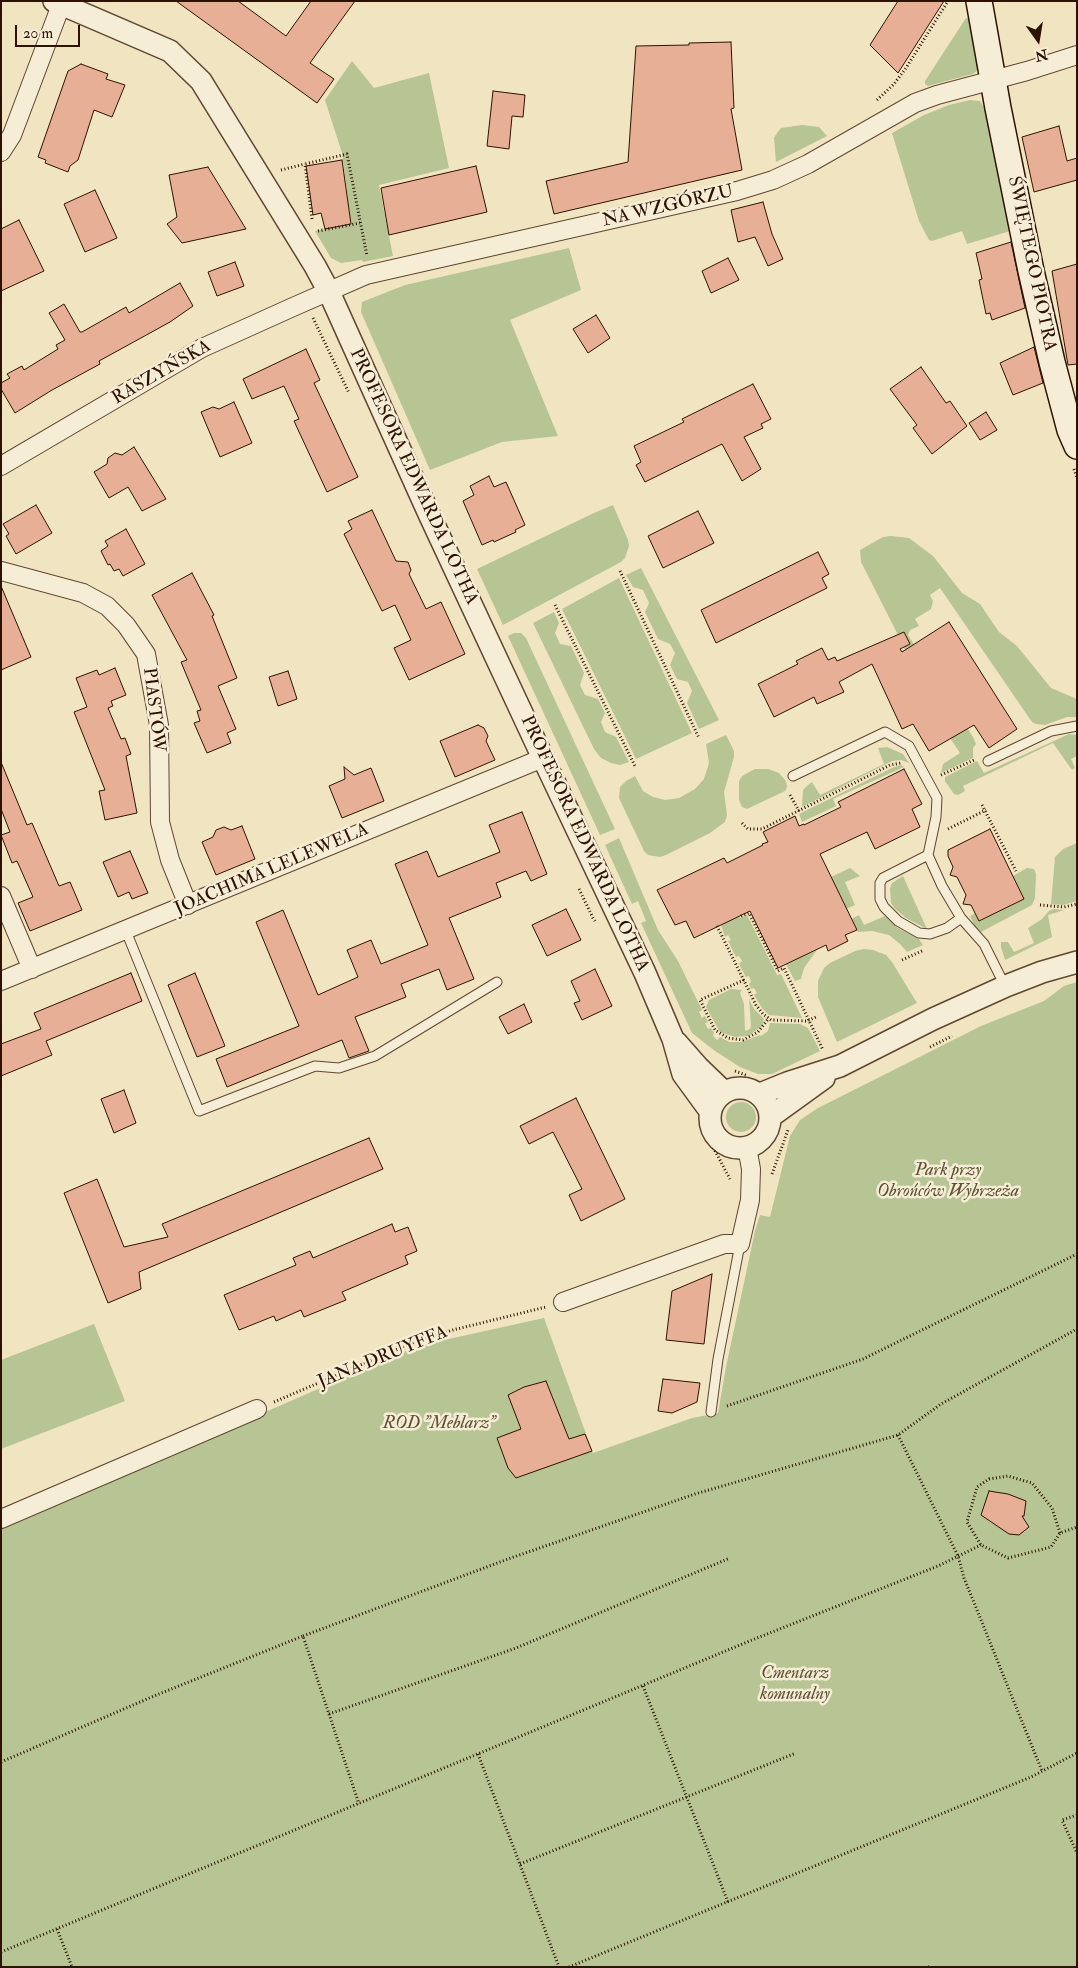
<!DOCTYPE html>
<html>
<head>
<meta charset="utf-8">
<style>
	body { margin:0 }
	#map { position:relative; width:1078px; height:1968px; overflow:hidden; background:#f1e4c0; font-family:"IM FELL Double Pica",serif }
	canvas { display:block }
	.frame { position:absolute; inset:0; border:2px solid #2e1200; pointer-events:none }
	.north { position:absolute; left:1013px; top:15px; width:50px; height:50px; -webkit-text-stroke:4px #f6edd6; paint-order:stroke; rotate:167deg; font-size:14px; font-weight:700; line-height:20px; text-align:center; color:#2e1200 }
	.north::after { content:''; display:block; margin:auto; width:18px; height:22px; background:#2e1200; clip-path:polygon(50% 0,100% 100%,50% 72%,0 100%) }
	.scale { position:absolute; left:15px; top:25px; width:65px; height:22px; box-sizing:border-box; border:2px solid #2e1200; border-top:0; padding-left:6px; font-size:15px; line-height:18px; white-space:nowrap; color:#2e1200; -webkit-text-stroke:4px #f6edd6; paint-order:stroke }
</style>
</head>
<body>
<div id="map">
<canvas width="1078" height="1968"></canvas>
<div class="frame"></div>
<div class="north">N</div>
<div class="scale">20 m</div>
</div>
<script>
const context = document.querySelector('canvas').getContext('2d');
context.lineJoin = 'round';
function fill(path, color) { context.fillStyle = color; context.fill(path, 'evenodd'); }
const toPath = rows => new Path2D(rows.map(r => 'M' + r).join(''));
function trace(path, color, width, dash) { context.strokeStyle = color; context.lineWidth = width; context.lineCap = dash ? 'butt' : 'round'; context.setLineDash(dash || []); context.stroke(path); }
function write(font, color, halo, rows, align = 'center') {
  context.font = font + ' "IM FELL Double Pica",serif'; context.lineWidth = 5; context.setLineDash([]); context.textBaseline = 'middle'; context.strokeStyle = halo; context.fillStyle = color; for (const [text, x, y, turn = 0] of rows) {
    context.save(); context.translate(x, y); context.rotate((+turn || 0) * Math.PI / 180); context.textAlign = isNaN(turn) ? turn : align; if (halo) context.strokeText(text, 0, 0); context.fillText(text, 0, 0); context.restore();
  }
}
const green = toPath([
	[966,18,969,18,980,68,973,74,928,86,925,84,925,81],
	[352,61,374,88,429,73,449,168,379,185,393,256,363,262,362,260,341,263,331,258,315,231,351,224,342,153,325,100],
	[970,100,980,101,986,111,1010,231,967,244,962,231,932,241,929,240,919,221,892,133,924,115,949,105],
	[802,125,819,127,827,136,776,162,774,138,777,133,781,128],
	[569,248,581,290,510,320,558,436,502,442,430,470,361,312,362,302,405,285],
	[613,505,628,540,629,546,625,558,621,562,503,625,477,569,594,513],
	[891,536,909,538,933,556,962,593,980,604,999,632,1017,646,1051,688,1077,699,1077,717,1067,717,1045,725,1036,724,1032,722,940,588,930,595,933,601,931,609,915,619,919,626,910,630,908,635,973,737,976,744,973,748,973,758,941,773,943,764,960,753,934,714,898,635,861,562,860,550,883,537],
	[641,568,719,720,699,729,687,703,692,691,688,682,677,679,670,665,675,653,670,644,658,639,645,612,649,603,643,590,633,587,626,575],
	[619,578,692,733,636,759,562,609],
	[554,612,559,623,555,633,560,644,571,646,584,673,580,685,585,695,598,699,605,713,601,722,605,732,616,737,629,762,620,765,611,763,601,758,594,749,533,623],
	[514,633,521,633,526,638,615,829,600,835,508,636],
	[1069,734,1077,735,1077,756,1071,759,1075,768,1072,770,1053,743,963,786,965,791,958,795,954,794,945,781,945,777,977,761,984,773],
	[726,735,734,751,734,757,724,792,727,815,725,822,710,833,666,855,660,857,648,855,644,851,619,798,620,787,626,781,635,776,643,791,653,797,665,800,679,798,695,789,704,779,709,763,706,744],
	[887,747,903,754,909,763,901,760,892,761,802,807,803,790,808,785,812,782,820,795,884,764,878,748],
	[901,765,904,767,833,799,836,806,802,822,799,814,894,767],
	[755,769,768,769,779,773,786,781,787,787,785,791,747,809,742,807,739,800,739,781,742,776],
	[619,838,658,930,678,961,702,1010,699,1012,702,1018,705,1016,708,1022,705,1023,708,1029,711,1028,714,1033,713,1036,717,1040,720,1037,729,1042,742,1042,760,1035,761,1036,768,1031,770,1023,800,1024,808,1028,820,1051,772,1074,758,1074,740,1067,715,1051,692,1033,641,923,646,921,638,901,632,904,605,845],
	[1077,843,1077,901,1063,905,1051,904,1055,857,1063,849],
	[850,868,860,876,845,882,855,905,846,909,831,877],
	[1027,868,1034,869,1036,874,1035,898,1032,905,981,932,975,927,970,916,975,913,979,921,1024,899,1013,876],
	[903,876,927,929,906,918,894,908,891,903,890,889,892,883],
	[1054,909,1064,910,1048,915,1052,937,1005,960,1001,947,1001,942,1008,942,1014,952,1034,943,1028,928,1042,919,1049,911],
	[747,915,777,975,781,974,802,1018,769,1015,762,1008,754,995,757,993,754,988,751,989,749,984,751,982,749,976,746,977,739,964,742,961,739,956,736,957,728,941,731,940,728,935,725,937,721,925,739,916,740,918],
	[859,915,864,925,885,916,898,928,919,939,923,945,907,952,900,944,889,935,872,931,858,932,851,919],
	[864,949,873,950,886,955,892,962,917,1003,837,1042,818,997,818,981,824,968,830,963,855,951],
	[817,950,804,968,801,979,795,981,786,964],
	[1077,982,1077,1967,1,1967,1,1527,417,1346,544,1318,593,1453,692,1418,718,1413,726,1367,755,1231,760,1215,770,1217,790,1136,800,1120,818,1108,981,1026,1044,1001,1064,986],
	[731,989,742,990,740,993,744,1004,745,1031,750,1029,751,1026,749,999,754,1009,764,1019,762,1026,748,1036,735,1037,720,1032,706,1007,709,1000],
	'726 1117a15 15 0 1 1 30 0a15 15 0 1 1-30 0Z',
	[94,1324,125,1401,1,1449,1,1360]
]);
const building = toPath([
	[176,1,238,1,286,36,311,1,355,1,310,63,334,79,317,103,176,1],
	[898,1,944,1,898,73,870,45,898,1],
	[731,42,734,108,731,109,742,170,554,214,546,181,628,162,636,46,689,45,689,43,731,42],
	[81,64,108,74,106,79,125,85,112,117,94,110,78,160,70,166,68,172,45,163,46,160,38,157,68,71,81,64],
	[493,91,525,95,523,117,512,116,509,149,487,146,493,91],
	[1059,126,1067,161,1077,158,1077,180,1034,192,1022,137,1059,126],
	[342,160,351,224,325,229,321,213,313,215,306,166,342,160],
	[476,166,487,212,389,235,381,188,476,166],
	[208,167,246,229,182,243,167,224,177,217,169,175,208,167],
	[95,190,117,238,85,252,64,204,95,190],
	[763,202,772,234,783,259,768,266,755,237,738,242,731,210,763,202],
	[19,220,44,271,1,291,1,229,19,220],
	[1011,242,1025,308,992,320,990,313,986,314,979,280,982,279,976,253,1011,242],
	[728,258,739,280,711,293,702,271,728,258],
	[235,262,244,286,217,296,208,272,235,262],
	[1077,264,1077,364,1068,365,1052,271,1077,264],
	[180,283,193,306,170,322,99,361,100,364,52,390,15,413,1,389,1,383,10,378,7,374,22,366,24,370,58,349,56,345,65,340,49,313,64,304,80,332,82,332,126,307,129,313,180,283],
	[596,315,610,338,588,353,573,329,596,315],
	[1034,347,1043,383,1013,395,1000,363,1034,347],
	[306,349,320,380,314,383,358,477,327,492,294,421,299,419,284,386,252,399,243,379,306,349],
	[921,367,946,403,950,401,967,426,932,454,913,428,917,425,890,389,921,367],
	[753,384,771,419,761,424,763,428,744,437,761,469,742,481,722,444,645,482,636,465,641,462,634,446,684,422,682,419,753,384],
	[234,402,252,443,220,457,201,412,213,407,219,409,234,402],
	[986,412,997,430,980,440,969,423,986,412],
	[134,447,166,499,142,511,128,487,109,498,94,472,107,464,108,458,115,453,122,455,134,447],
	[489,476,494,487,506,482,525,525,515,530,516,532,494,542,493,540,482,545,463,501,474,495,470,486,489,476],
	[36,505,52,533,16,554,6,536,9,534,3,524,36,505],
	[372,510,396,561,408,562,411,570,409,574,426,609,441,602,465,654,409,680,394,648,411,640,395,605,382,611,344,534,352,529,348,521,372,510],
	[698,511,714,543,663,568,648,536,698,511],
	[126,529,145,564,123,576,119,569,114,571,110,564,108,565,101,551,108,546,105,541,126,529],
	[818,552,829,574,822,578,827,588,716,643,701,610,818,552],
	[192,573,214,615,212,616,237,678,218,686,236,729,227,733,231,743,207,753,194,723,200,721,197,711,201,710,181,662,187,660,152,595,192,573],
	[1,586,31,657,1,670,1,586],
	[949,622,1017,729,989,748,974,725,929,751,913,724,902,729,872,664,839,682,844,692,817,704,814,697,774,717,758,684,798,664,796,661,822,648,828,660,835,657,837,661,904,632,910,644,900,649,902,652,949,622],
	[115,668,126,695,111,701,113,706,108,708,121,739,125,738,131,754,126,756,137,813,105,820,99,791,105,790,74,712,87,707,76,678,97,670,99,675,115,668],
	[288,671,297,699,278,706,269,677,288,671],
	[478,725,484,728,488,736,486,741,495,760,455,777,440,741,478,725],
	[1,762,27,825,32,823,59,886,70,882,82,910,30,931,18,903,33,897,17,861,12,863,1,835,10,832,1,809,1,762],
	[344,767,354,775,371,768,384,801,342,818,329,786,345,779,344,767],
	[904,769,922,804,912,809,920,827,875,849,867,832,820,854,857,930,845,935,848,941,828,951,826,945,778,968,750,911,694,938,686,921,675,925,657,890,724,858,727,863,763,845,762,844,768,842,763,832,795,816,799,826,804,824,804,825,841,807,838,802,904,769],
	[522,812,547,874,531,881,526,871,496,883,501,897,449,918,474,979,447,990,439,969,401,984,406,997,355,1017,369,1051,349,1058,342,1040,227,1087,216,1059,299,1026,256,922,283,910,318,995,358,977,347,950,371,940,381,964,428,945,395,864,427,851,438,877,500,852,489,825,522,812],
	[242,826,255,859,216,875,202,842,213,837,216,830,224,827,231,830,242,826],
	[990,829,1024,899,979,921,971,905,963,904,966,895,957,877,950,875,953,867,948,856,948,850,990,829],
	[130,851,148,893,132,899,129,892,118,897,103,862,130,851],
	[566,909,581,940,547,956,532,925,566,909],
	[595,969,612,1006,582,1020,574,1003,580,1001,571,981,595,969],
	[131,973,142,1001,46,1041,52,1055,1,1076,1,1044,41,1029,34,1013,131,973],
	[195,973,225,1046,197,1057,168,985,195,973],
	[524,1004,532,1022,508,1034,499,1017,524,1004],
	[124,1090,136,1123,114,1133,101,1099,124,1090],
	[576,1098,625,1199,581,1221,569,1195,582,1189,553,1132,529,1144,520,1126,576,1098],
	[369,1138,383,1169,139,1272,141,1289,108,1303,64,1193,97,1179,124,1247,168,1237,162,1224,369,1138],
	[392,1224,395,1232,408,1227,417,1251,405,1256,408,1264,342,1292,346,1300,304,1317,301,1310,276,1321,274,1316,239,1330,224,1295,296,1265,293,1258,310,1251,313,1258,392,1224],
	[712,1274,704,1344,666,1340,672,1291,712,1274],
	[663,1379,700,1383,697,1402,672,1413,658,1411,663,1379],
	[546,1381,569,1439,585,1434,592,1451,516,1478,508,1468,497,1438,521,1429,508,1395,524,1387,546,1381],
	[989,1491,1008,1494,1026,1501,1024,1516,1022,1516,1029,1527,1019,1535,1009,1534,981,1515,989,1491]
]);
const path = toPath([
	[877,100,894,84,906,68,948,1],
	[281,170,305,164],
	[312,219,305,164,347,154,367,256],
	[318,231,360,223],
	[313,318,349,393],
	[1074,469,1077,478],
	[620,571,699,738],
	[555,605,636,768],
	[941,775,974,760],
	[790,795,799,811],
	[982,805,1016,871],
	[742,823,748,829,762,829,890,765,901,763],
	[948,829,986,810],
	[579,889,593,918,595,921],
	[1040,905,1064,907,1077,904],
	[741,916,749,913,778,971,784,968,823,1050],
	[717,926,756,1005,763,1014,771,1020,807,1021,816,1017],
	[902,960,924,950],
	[744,980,700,1000,715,1030,728,1038,743,1040,758,1032,769,1018],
	[930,1047,952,1036],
	[735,1071,748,1076],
	[705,1132,730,1179],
	[772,1174,788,1130],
	[274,1402,419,1340,453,1330,546,1307],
	[727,1406,863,1359,1077,1254],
	[898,1435,958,1556,964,1578,1042,1771],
	[1060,1533,1052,1508,1032,1483,1008,1476,989,1479,977,1487,967,1522,981,1545,1008,1558,1051,1547,1060,1533,1077,1527],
	[303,1636,508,1559,695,1494,898,1435,941,1404,1077,1329],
	[643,1686,728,1902],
	[329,1714,516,1648,730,1558],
	[478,1754,559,1967],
	[1,1762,154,1696,303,1636,359,1804],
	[1077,1815,1062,1820,1077,1853],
	[520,1864,796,1753],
	[57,1929,72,1967],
	[1,1952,752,1640,938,1566,981,1545],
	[569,1967,1031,1777,1077,1753],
	[929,1967,931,1965]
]);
const service = toPath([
	[988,761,1051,731,1077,726],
	[793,776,885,732,909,746,937,798,936,817,928,855,942,886,961,918,984,944,1005,986],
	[928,855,883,878,880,883,880,899,884,907,898,921,919,933,930,934,947,928,961,918],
	[126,931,199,1111,315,1066,339,1068,375,1056,497,982],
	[711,1412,718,1359,740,1244]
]);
const minor = toPath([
	[1,152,12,135,61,5],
	[1,466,202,348,293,307,366,275,737,191,773,180,808,164,915,103,937,95,1027,71,1077,55],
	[1,571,83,593,107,606,126,625,146,654,159,725,160,822,170,860,188,905],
	[1,896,32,969],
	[1,981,543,758],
	[563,1302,724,1244,740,1244,750,1200,751,1169,747,1147],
	[1,1519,257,1409]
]);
const tertiary = toPath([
	[54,1,170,51,201,81,315,266,329,292,429,514,543,758,645,973,673,1039,683,1074,710,1111],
	[676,1042,698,1067,724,1092],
	'710 1118a30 30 0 1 1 60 0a30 30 0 1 1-60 0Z',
	[760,1094,787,1083,840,1066,933,1019,1006,986,1042,972,1077,962],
	[770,1117,824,1078]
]);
const secondary = toPath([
	[979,1,998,108,1031,271,1052,362,1070,430,1077,446]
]);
const streetNames = [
	["NA WZGÓRZU",668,207,-13],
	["ŚWIĘTEGO PIOTRA",1031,264,78],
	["RASZYŃSKA",162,373,-30],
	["PROFESORA EDWARDA LOTHA",413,477,65],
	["PIASTÓW",153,710,83],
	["PROFESORA EDWARDA LOTHA",584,844,65],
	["JOACHIMA LELEWELA",272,870,-23],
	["JANA DRUYFFA",383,1358,-22]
];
const parkNames = [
	["Park przy",948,1171],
	["Obrońców Wybrzeża",948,1192],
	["ROD \"Meblarz\"",439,1424],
	["Cmentarz",795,1674],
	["komunalny",795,1695]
];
fill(green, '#b7c594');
fill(building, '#e7af95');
trace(building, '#2e1200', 1);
trace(service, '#5f4630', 11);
trace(minor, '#5f4630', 20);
trace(tertiary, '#5f4630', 24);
trace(secondary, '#2e1200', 28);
trace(path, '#2e1200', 3, [1, 2.5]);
trace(service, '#f6edd6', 9);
trace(minor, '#f6edd6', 18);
trace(tertiary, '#f6edd6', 21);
trace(secondary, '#f6edd6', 25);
write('18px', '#2e1200', '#f6edd6', streetNames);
write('italic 18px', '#5e5134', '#f6edd6', parkNames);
</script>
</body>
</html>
